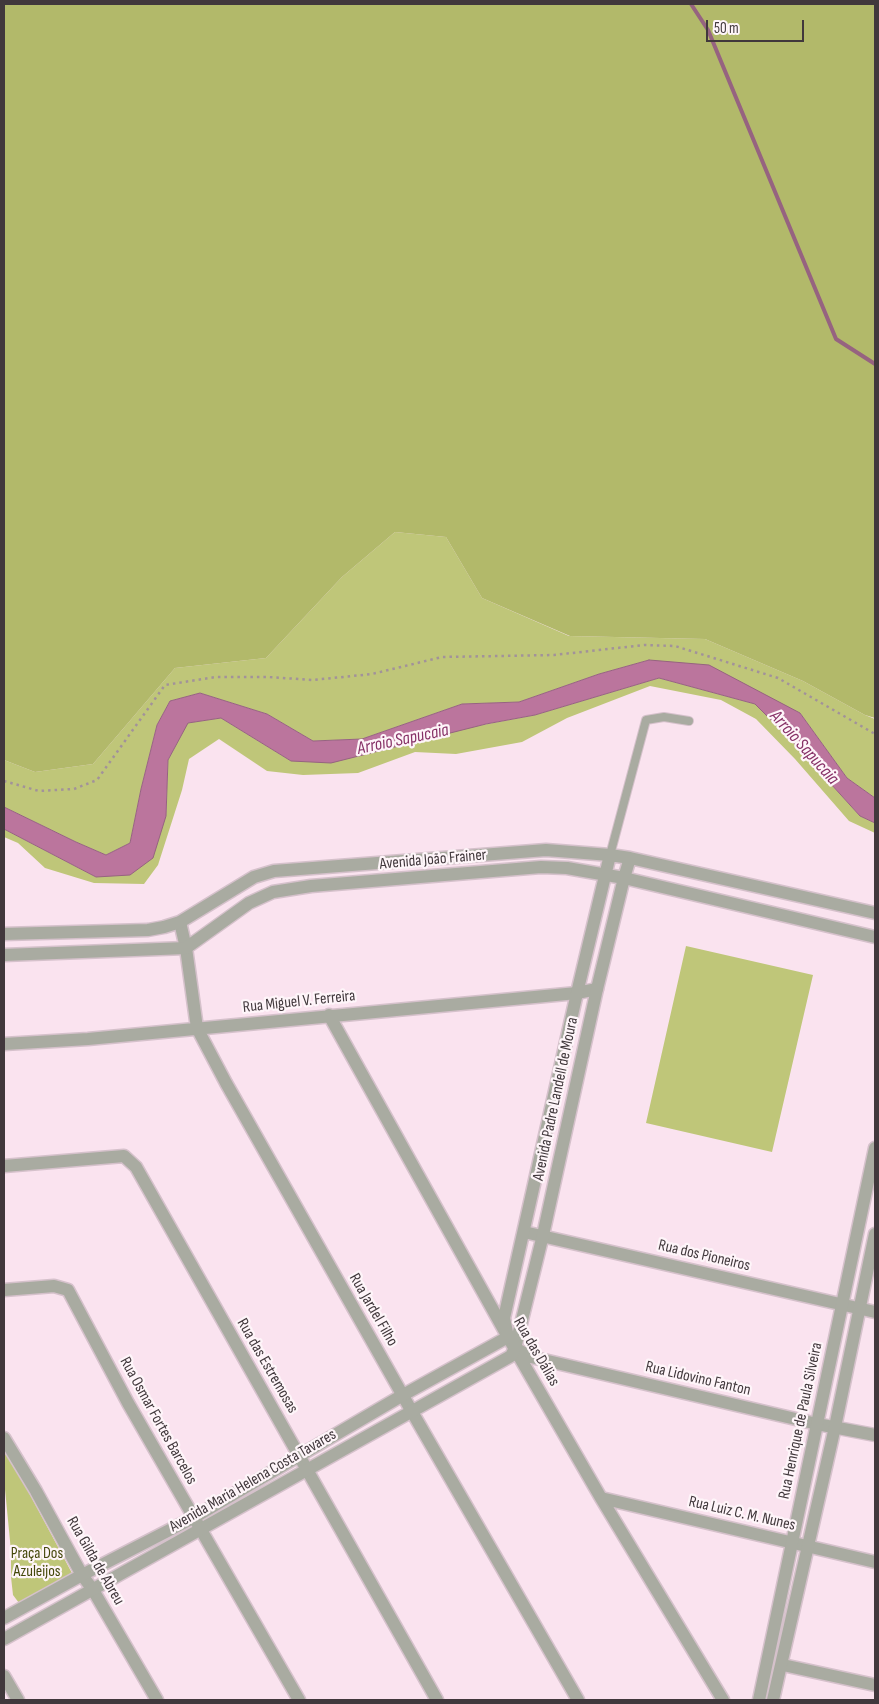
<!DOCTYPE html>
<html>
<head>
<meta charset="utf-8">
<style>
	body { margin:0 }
	#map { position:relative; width:879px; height:1704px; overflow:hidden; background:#fae3ef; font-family:"Sofia Sans Condensed",sans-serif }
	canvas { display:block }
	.frame { position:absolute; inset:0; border:5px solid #41383c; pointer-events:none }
	.scale { position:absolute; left:706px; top:20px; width:98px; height:22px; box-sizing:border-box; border:2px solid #41383c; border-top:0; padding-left:6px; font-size:15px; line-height:18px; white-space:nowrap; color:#41383c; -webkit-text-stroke:4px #fef5f9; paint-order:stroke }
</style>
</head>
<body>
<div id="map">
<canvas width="879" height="1704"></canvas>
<div class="frame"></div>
<div class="scale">50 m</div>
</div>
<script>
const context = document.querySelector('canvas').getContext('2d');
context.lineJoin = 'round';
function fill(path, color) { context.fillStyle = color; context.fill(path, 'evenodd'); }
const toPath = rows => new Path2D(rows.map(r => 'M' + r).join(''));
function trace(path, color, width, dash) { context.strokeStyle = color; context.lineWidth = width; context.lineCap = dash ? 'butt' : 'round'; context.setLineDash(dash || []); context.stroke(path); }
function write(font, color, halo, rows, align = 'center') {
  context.font = font + ' "Sofia Sans Condensed",sans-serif'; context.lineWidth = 4.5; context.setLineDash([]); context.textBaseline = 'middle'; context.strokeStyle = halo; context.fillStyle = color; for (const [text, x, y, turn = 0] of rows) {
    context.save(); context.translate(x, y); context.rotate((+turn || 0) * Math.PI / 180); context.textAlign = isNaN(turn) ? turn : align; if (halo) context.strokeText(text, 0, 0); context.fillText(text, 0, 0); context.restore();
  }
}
const green = toPath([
	[395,532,446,537,482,598,569,636,705,639,803,681,865,715,875,719,875,798,847,778,800,713,649,660,599,674,519,702,462,704,362,739,313,741,267,714,200,693,170,701,157,725,141,789,130,843,106,855,76,842,4,807,4,760,35,772,93,764,175,668,266,658,342,577],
	[659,678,755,704,791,740,860,816,875,823,875,833,849,821,795,759,756,719,721,700,650,686,567,718,522,742,456,754,415,752,358,773,303,775,267,771,219,739,189,759,182,790,158,865,144,884,94,883,45,868,18,843,4,837,4,829,96,877,166,816,168,760,187,723,221,718,291,761,535,715],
	[686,946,813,975,772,1152,646,1123],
	[4,1446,73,1575,19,1603,13,1595,11,1577,11,1551,4,1479]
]);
const forest = toPath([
	[4,4,875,4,875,718,865,715,803,681,705,639,570,636,482,598,446,537,395,532,342,577,266,658,175,668,93,764,35,772,4,760]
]);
const water = toPath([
	[649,660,709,665,800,713,847,778,875,798,875,823,860,816,791,740,755,704,659,678,535,715,486,724,331,763,291,761,221,718,188,723,168,760,166,816,153,858,130,875,96,877,4,829,4,807,76,842,106,855,130,843,141,789,157,725,170,701,200,693,267,714,313,741,362,739,462,704,519,702,599,674,649,660]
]);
const stream = toPath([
	[691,4,708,30,836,339,875,364]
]);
const path = toPath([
	[4,781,39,791,74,789,97,780,165,685,216,677,268,677,313,680,372,674,442,657,554,655,644,645,675,646,778,678,875,734]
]);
const service = toPath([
	[610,855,646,720,664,717,689,721]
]);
const minor = toPath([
	[180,922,186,948,197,1028,226,1083,411,1410,578,1700],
	[329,1015,508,1337,601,1498,723,1700],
	[4,1044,88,1039,577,993,597,989],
	[4,1166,124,1156,136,1167,437,1700],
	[524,1232,875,1312],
	[4,1290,54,1286,68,1290,128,1403,299,1700],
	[515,1348,531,1357,817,1424,875,1435],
	[4,1438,36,1491,82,1575,93,1590,157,1700],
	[601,1498,875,1562],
	[783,1665,875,1685]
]);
const tertiary = toPath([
	[4,934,148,930,164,927,180,922,254,877,274,871,546,850,610,855,630,858,875,913],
	[4,955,186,948,249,903,273,892,311,886,541,867,567,868,624,878,875,937],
	[4,1618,82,1575,193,1518,403,1395,508,1337,504,1318,577,993,610,855],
	[4,1639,511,1356,515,1348,543,1235,597,989,624,878,630,858],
	[4,1676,18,1700],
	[759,1700,875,1148],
	[773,1700,835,1427,875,1234]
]);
const streetNames = [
	["Avenida João Frainer",433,860,-5],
	["Rua Miguel V. Ferreira",299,1002,-6],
	["Avenida Padre Landell de Moura",556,1099,-78],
	["Rua dos Pioneiros",704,1256,13],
	["Rua Jardel Filho",373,1310,60],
	["Rua das Dálias",536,1352,60],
	["Rua das Estremosas",267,1366,60],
	["Rua Lidovino Fanton",698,1379,13],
	["Rua Osmar Fortes Barcelos",158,1421,61],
	["Rua Henrique de Paula Silveira",801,1421,-78],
	["Avenida Maria Helena Costa Tavares",253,1481,-30],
	["Rua Luiz C. M. Nunes",742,1514,13],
	["Rua Gilda de Abreu",95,1561,60]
];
const parkNames = [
	["Praça Dos",37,1554],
	["Azuleijos",37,1572]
];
const waterNames = [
	["Arroio Sapucaia",403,740,-12],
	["Arroio Sapucaia",804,748,48]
];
fill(green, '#bfc679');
fill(forest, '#b2b96a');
fill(water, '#bb759d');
trace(water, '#966380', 1);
trace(stream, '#966380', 4);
trace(service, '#d5c1cb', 10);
trace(minor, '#d5c1cb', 15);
trace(tertiary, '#d5c1cb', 15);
trace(path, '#a2929a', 2.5, [2.5, 4]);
trace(service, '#a9aba1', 8);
trace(minor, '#a9aba1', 12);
trace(tertiary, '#a9aba1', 12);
write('16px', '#41383c', '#fef5f9', streetNames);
write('16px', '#45480b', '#fef5f9', parkNames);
write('italic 18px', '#873167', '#fef5f9', waterNames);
</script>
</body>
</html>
